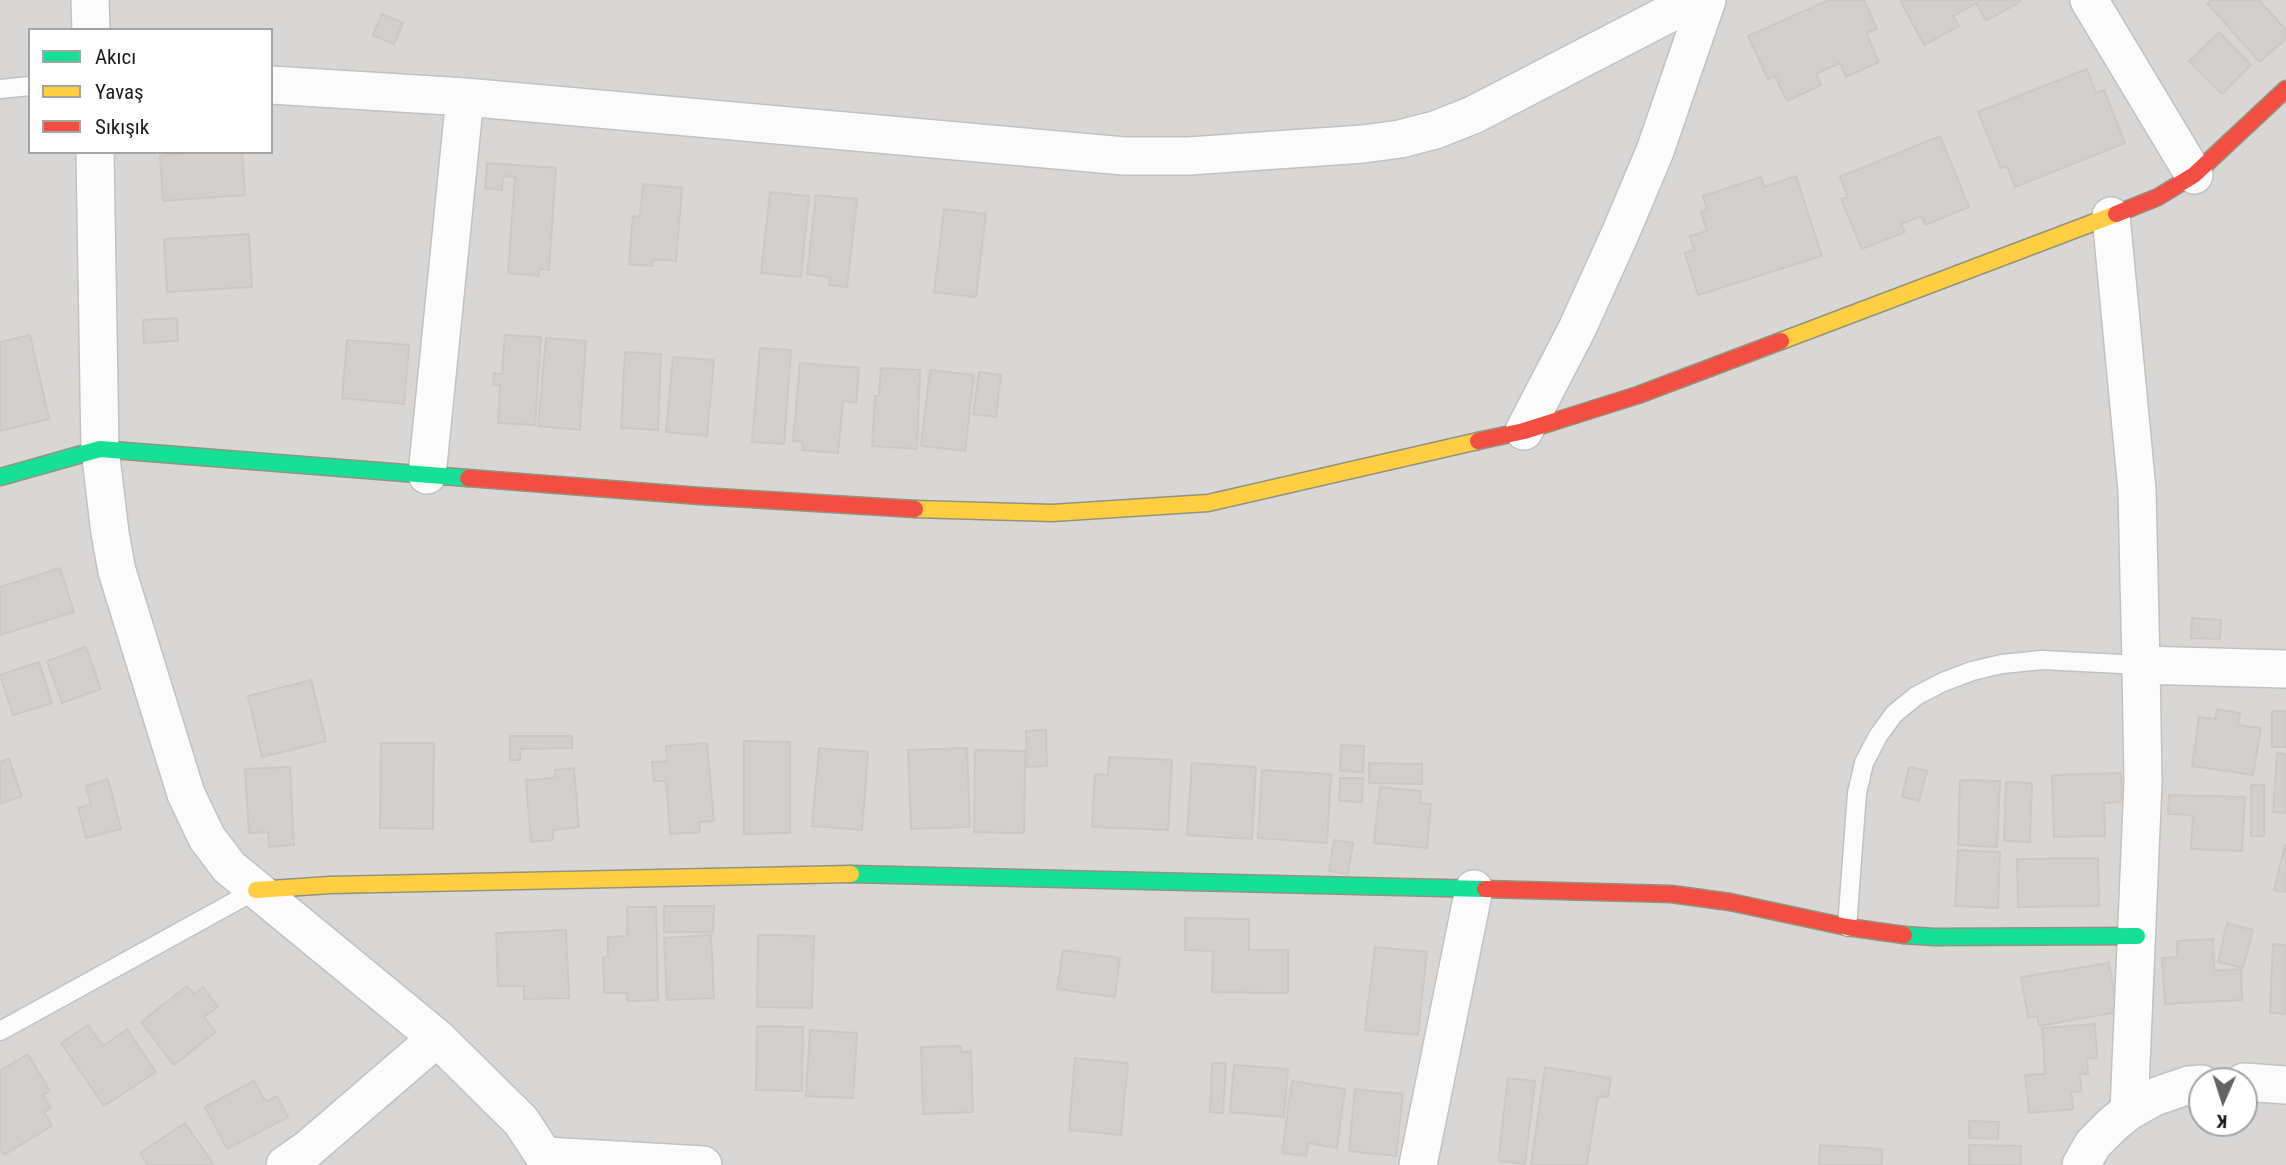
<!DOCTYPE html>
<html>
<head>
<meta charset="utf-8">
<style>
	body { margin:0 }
	#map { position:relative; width:2286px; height:1165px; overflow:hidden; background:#eae7e4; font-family:"Roboto Condensed",sans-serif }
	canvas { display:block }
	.legend { position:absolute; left:28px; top:28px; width:245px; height:126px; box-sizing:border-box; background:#fff; border:2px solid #a4a4a4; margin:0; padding:9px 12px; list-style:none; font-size:21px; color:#1c1c1c }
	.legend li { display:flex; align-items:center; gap:14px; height:35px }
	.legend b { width:35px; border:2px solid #a4a4a4 }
	.north { position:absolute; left:2188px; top:1067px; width:70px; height:70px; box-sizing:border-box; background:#fff; border:2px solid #a4a4a4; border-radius:50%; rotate:183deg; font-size:19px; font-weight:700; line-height:28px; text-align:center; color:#1c1c1c }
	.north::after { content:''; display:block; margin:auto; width:24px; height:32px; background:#646362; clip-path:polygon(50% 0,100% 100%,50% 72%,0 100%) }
</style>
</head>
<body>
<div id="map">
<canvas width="2286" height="1165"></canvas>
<ul class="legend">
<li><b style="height:9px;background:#16e098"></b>Akıcı</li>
<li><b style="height:9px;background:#ffcf43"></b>Yavaş</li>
<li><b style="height:9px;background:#f24e42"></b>Sıkışık</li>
</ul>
<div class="north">K</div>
</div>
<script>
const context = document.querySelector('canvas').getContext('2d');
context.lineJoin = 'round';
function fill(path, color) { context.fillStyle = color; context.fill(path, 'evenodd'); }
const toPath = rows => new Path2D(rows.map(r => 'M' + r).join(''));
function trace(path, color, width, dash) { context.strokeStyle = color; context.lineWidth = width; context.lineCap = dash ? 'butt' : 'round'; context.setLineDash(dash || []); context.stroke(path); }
const residential = toPath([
	[0,0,2286,0,2286,1165,0,1165],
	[30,30,271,30,271,152,30,152],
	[2202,1081,2244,1081,2244,1123,2202,1123]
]);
const building = toPath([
	[1829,0,1864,0,1877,29,1866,33,1879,62,1846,77,1840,63,1816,74,1821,85,1787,101,1775,76,1768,79,1748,36,1829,0],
	[1900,0,2020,0,2020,2,1986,21,1976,3,1953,16,1959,26,1924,45,1900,0],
	[2211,0,2259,0,2286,30,2286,38,2260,62,2207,3,2211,0],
	[382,14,403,23,394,44,373,35,382,14],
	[2219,32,2251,65,2222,94,2189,61,2219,32],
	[2087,69,2096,93,2104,90,2125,143,2015,187,2007,166,2001,168,1978,112,2087,69],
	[1940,136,1969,207,1925,225,1922,216,1901,224,1905,232,1862,249,1841,199,1848,197,1840,177,1940,136],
	[202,152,242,152,245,195,163,201,160,156,202,152],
	[487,163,556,168,549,270,539,269,539,276,508,273,515,177,503,176,502,190,485,188,487,163],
	[1796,176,1822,256,1698,295,1685,253,1694,250,1690,236,1707,231,1701,212,1707,209,1703,196,1761,177,1764,187,1796,176],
	[643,184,682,188,676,261,653,259,652,266,629,264,633,216,640,217,643,184],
	[770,192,809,196,801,277,761,273,770,192],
	[816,195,857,199,847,287,829,285,830,277,807,274,816,195],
	[944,209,986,214,976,297,934,292,944,209],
	[249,234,252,287,167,292,164,239,249,234],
	[177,318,178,341,144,343,143,320,177,318],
	[30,335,49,419,0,431,0,342,30,335],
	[505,335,541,337,535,425,498,423,500,385,493,385,494,373,502,374,505,335],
	[546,338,586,341,580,430,538,426,546,338],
	[347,340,409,345,404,404,342,398,347,340],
	[760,348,791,350,784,444,752,442,760,348],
	[625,352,661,354,658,430,621,428,625,352],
	[673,357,714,360,707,436,666,432,673,357],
	[800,363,859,368,856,403,843,401,838,453,802,450,803,442,793,441,800,363],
	[881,368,920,370,917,449,872,446,875,396,879,396,881,368],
	[930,370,974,375,965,451,921,446,930,370],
	[979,372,1001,375,996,417,973,414,979,372],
	[60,568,74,612,0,635,0,587,60,568],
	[2192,618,2221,620,2220,639,2191,638,2192,618],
	[86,647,101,689,62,703,47,661,86,647],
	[39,662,52,703,13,715,0,675,39,662],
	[311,680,326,741,262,757,248,696,311,680],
	[2217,709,2240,713,2238,725,2261,728,2253,775,2192,766,2199,717,2215,719,2217,709],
	[2272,711,2286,711,2286,747,2272,747,2272,711],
	[1046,730,1047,766,1027,767,1026,731,1046,730],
	[510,736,572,736,572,748,520,749,520,760,510,760,510,736],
	[744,741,790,742,790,833,744,834,744,741],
	[381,743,434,743,433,829,380,828,381,743],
	[707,743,714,821,699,822,700,832,670,834,666,781,654,781,652,762,667,761,666,746,707,743],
	[1341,745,1364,746,1363,772,1340,771,1341,745],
	[819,748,868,752,862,830,812,826,819,748],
	[967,748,970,827,911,829,908,750,967,748],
	[975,750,1025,751,1024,833,974,832,975,750],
	[2277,753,2286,754,2286,813,2273,812,2277,753],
	[1109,757,1172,760,1168,830,1092,827,1095,774,1108,775,1109,757],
	[9,759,22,796,0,804,0,762,9,759],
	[1192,763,1256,767,1252,839,1187,835,1192,763],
	[1369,763,1422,764,1422,784,1369,783,1369,763],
	[290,767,294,845,269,847,268,832,249,833,245,769,290,767],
	[1909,767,1927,771,1919,801,1902,797,1909,767],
	[574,768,579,827,553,830,553,840,531,842,526,780,555,778,555,770,574,768],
	[1262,770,1331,774,1327,843,1258,838,1262,770],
	[2121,773,2122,802,2104,803,2105,836,2054,837,2052,775,2121,773],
	[1340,778,1363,778,1362,802,1339,801,1340,778],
	[108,779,121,829,86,838,78,808,91,805,86,786,108,779],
	[1960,780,2000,781,1997,847,1958,845,1960,780],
	[2006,782,2032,783,2030,842,2004,841,2006,782],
	[2251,785,2264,785,2264,836,2251,836,2251,785],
	[1380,787,1421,791,1420,803,1431,804,1427,848,1374,843,1380,787],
	[2169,795,2245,797,2242,851,2191,849,2193,815,2168,814,2169,795],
	[1334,840,1353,843,1348,874,1329,871,1334,840],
	[2285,845,2286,845,2286,892,2274,890,2285,845],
	[1958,850,2000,852,1998,908,1955,906,1958,850],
	[2098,858,2099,906,2018,907,2017,859,2098,858],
	[664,906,714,906,713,932,664,932,664,906],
	[627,907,656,907,658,1000,627,1001,627,993,604,993,603,957,608,957,608,937,627,936,627,907],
	[1185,918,1249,919,1249,950,1288,950,1288,993,1212,992,1213,951,1185,950,1185,918],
	[2227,923,2253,930,2243,968,2218,962,2227,923],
	[566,930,569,998,524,999,524,986,498,986,496,933,566,930],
	[711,935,714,998,667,1000,664,938,711,935],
	[758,935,814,936,812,1008,757,1007,758,935],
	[2213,939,2214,971,2241,969,2242,1000,2165,1004,2162,958,2177,957,2177,941,2213,939],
	[2273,944,2286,945,2286,1014,2270,1013,2273,944],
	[1375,947,1427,952,1418,1035,1365,1030,1375,947],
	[1063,950,1120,958,1115,997,1057,989,1063,950],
	[2109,963,2117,1012,2039,1026,2037,1016,2028,1018,2021,977,2109,963],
	[187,986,194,994,203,987,218,1007,204,1017,216,1032,174,1065,141,1022,187,986],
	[2095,1024,2097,1058,2087,1059,2088,1074,2080,1074,2081,1091,2071,1092,2073,1109,2029,1113,2025,1075,2045,1074,2042,1028,2095,1024],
	[88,1025,103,1046,127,1029,156,1072,104,1106,61,1043,88,1025],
	[757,1026,803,1027,802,1091,756,1090,757,1026],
	[810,1030,857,1033,853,1098,806,1096,810,1030],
	[961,1046,961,1052,971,1051,973,1112,923,1114,921,1047,961,1046],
	[28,1054,50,1091,43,1095,51,1108,44,1112,52,1126,4,1155,0,1148,0,1071,28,1054],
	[1075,1058,1128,1063,1121,1135,1069,1130,1075,1058],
	[1212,1063,1226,1063,1223,1113,1210,1112,1212,1063],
	[1234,1065,1288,1069,1284,1117,1230,1112,1234,1065],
	[1545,1067,1611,1078,1608,1097,1598,1096,1587,1165,1531,1165,1545,1067],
	[1508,1078,1535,1081,1525,1164,1498,1161,1508,1078],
	[254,1081,266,1102,277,1096,288,1117,227,1149,205,1107,254,1081],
	[1292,1081,1345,1089,1337,1148,1308,1143,1306,1156,1282,1153,1292,1081],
	[1355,1089,1403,1094,1396,1156,1349,1151,1355,1089],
	[1969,1121,1999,1122,1998,1139,1969,1138,1969,1121],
	[185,1123,214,1165,148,1165,140,1153,185,1123],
	[1820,1145,1882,1149,1882,1165,1819,1165,1820,1145],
	[1969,1145,2021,1146,2021,1165,1969,1165,1969,1145]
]);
const lane = toPath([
	[0,89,30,86],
	[1847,927,1857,793,1864,763,1878,736,1894,714,1916,696,1943,682,1972,671,2002,664,2042,660,2141,665],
	[0,1031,256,890]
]);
const street = toPath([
	[90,0,91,30],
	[2089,0,2194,175],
	[271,85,465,97,1124,156,1189,156,1363,144,1400,139,1435,130,1473,115,1695,0],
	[95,152,100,449,110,533,117,571,186,794,207,838,229,867,437,1038,521,1121,550,1165],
	[2111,216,2137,490,2141,665,2143,782,2129,1111],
	[1524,431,1577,329,1620,234,1655,151,1707,0],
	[427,475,465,97],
	[2141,665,2286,669],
	[2244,1082,2286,1085],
	[546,1156,703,1165],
	[285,1165,308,1149,437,1038],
	[1418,1165,1474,889],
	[2081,1165,2093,1144,2112,1125,2129,1111,2154,1097,2189,1085,2202,1084]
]);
const fast = toPath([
	[0,477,100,449,468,478],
	[851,874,1485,889],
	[1904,935,1934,937,2137,936]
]);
const slow = toPath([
	[1781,341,2116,214],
	[915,509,1052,513,1208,503,1478,441],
	[256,890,330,885,851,874]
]);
const jam = toPath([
	[2116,214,2158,197,2194,175,2286,89],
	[1478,441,1524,431,1638,395,1781,341],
	[468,478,700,496,915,509],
	[1485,889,1671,894,1730,902,1847,927,1904,935]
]);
fill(residential, '#d9d7d6');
fill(building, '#d3cfcc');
trace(building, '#cec8c5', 2);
trace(lane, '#c3c2c0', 21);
trace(street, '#c3c2c0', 40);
trace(fast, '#95927c', 19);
trace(slow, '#95927c', 19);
trace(jam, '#95927c', 19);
trace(lane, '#fcfbfb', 18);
trace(street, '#fcfbfb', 37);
trace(fast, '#16e098', 16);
trace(slow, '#ffcf43', 16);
trace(jam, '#f24e42', 16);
</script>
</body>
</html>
